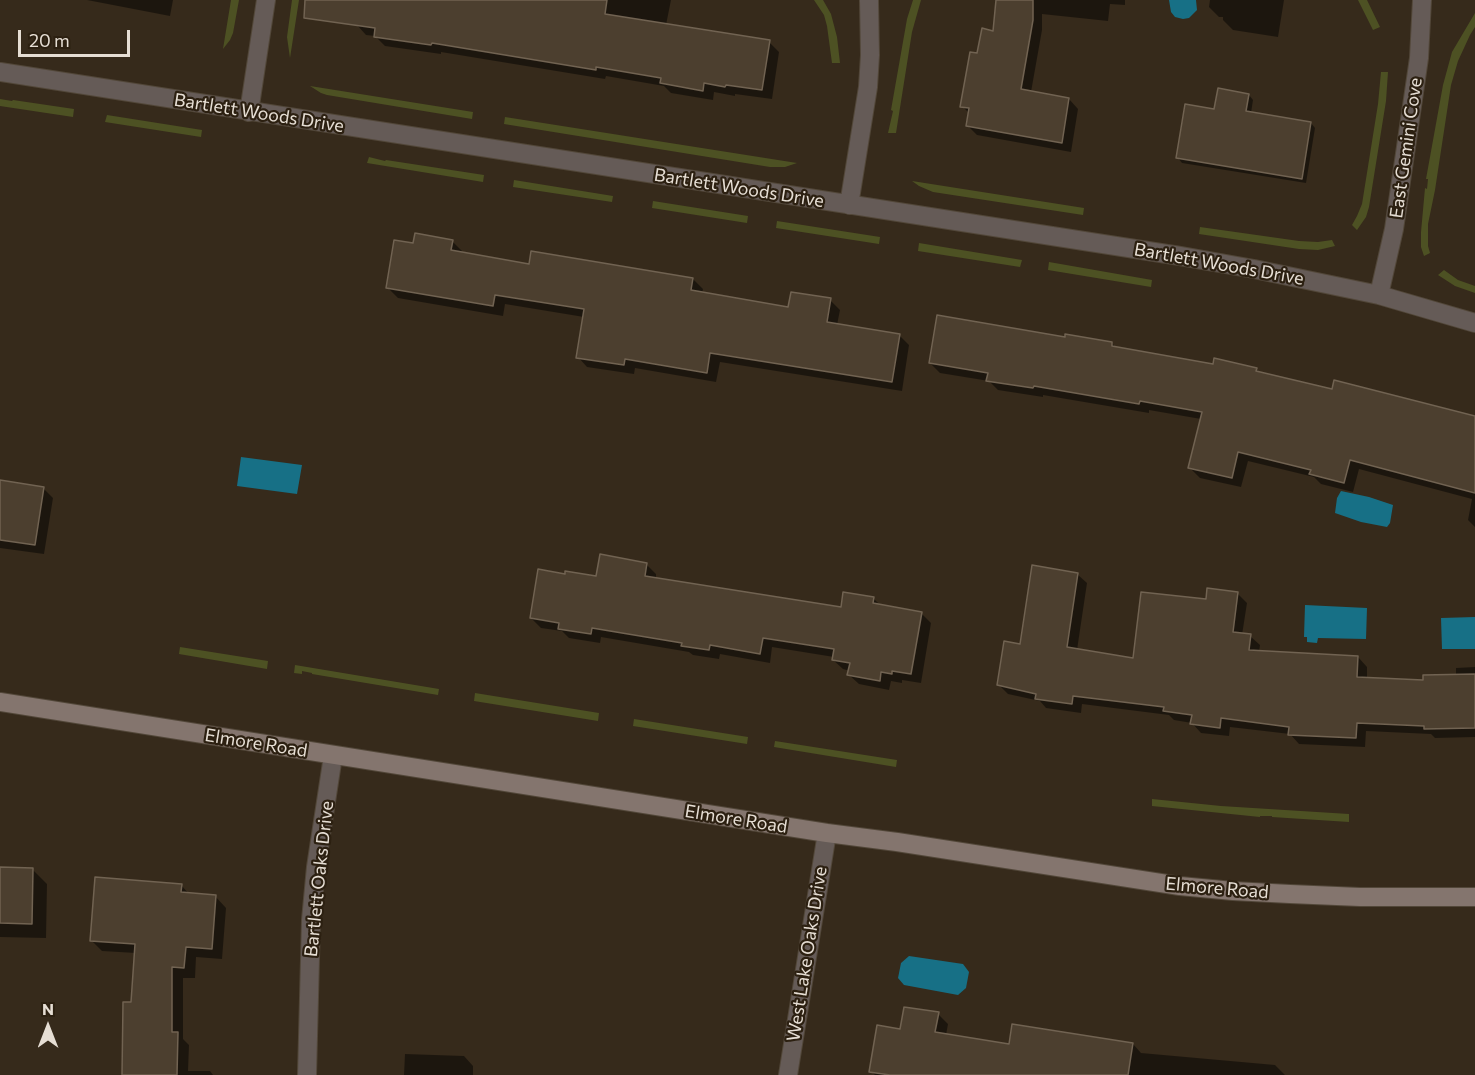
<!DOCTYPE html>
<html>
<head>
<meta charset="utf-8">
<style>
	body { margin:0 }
	#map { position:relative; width:1475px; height:1075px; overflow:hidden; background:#362a1b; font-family:Commissioner,sans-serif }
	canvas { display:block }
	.north { position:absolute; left:18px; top:997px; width:60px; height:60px; -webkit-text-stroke:4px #2c2011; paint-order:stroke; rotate:0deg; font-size:16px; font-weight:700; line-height:24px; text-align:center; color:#e6ded4 }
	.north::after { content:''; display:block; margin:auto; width:21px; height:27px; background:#e6ded4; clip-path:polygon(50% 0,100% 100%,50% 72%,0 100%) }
	.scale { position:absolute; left:18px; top:30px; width:112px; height:27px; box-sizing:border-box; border:3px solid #e6ded4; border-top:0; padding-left:8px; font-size:18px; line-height:21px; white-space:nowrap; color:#e6ded4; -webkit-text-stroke:4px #2c2011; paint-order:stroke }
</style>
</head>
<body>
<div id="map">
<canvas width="1475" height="1075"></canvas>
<div class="north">N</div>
<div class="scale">20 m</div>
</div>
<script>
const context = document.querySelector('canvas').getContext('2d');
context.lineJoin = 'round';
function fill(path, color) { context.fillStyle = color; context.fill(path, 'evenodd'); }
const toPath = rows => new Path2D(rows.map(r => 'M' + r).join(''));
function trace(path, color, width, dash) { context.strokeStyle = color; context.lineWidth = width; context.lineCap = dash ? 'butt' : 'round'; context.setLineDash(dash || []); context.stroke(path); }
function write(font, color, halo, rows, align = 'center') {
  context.font = font + ' Commissioner,sans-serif'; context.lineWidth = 4.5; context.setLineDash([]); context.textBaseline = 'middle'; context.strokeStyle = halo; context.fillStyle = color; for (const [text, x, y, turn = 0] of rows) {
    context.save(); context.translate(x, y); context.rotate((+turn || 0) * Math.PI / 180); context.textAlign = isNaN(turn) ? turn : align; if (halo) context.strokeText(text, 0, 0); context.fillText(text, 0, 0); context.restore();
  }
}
const green = toPath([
	[231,0,239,0,233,33,230,40,223,49],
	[292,0,299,0,290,58,287,37],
	[814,0,823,0,831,14,837,37,840,63,832,63,827,26,824,15],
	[913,0,921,0,912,32,896,133,888,133,893,111,891,110,907,19],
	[1358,0,1367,0,1380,27,1373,30],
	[1475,13,1475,27,1470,35,1458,61,1451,85,1435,190,1428,224,1428,246,1430,253,1424,256,1421,247,1421,232,1425,188,1427,189,1428,179,1426,179,1443,85,1452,52],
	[1381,72,1388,72,1386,101,1369,207,1366,217,1357,230,1352,225,1357,216,1362,204,1378,104],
	[310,86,473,112,472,119,327,95,321,93],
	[0,99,12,101,13,100,74,109,73,117,0,106],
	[107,115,202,130,201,137,105,122],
	[505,117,797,163,785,167,770,167,504,124],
	[369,157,385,161,386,160,484,175,483,182,367,163],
	[514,180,613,196,612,202,513,187],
	[912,181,1084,208,1083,215,933,192,919,186],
	[653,201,748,216,747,223,652,208],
	[777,221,880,237,879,244,776,228],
	[1200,227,1299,241,1318,242,1332,240,1335,246,1318,250,1299,249,1199,234],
	[919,243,1022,260,1020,267,918,251],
	[1049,262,1152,280,1151,287,1048,270],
	[1444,270,1458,280,1475,286,1475,293,1455,286,1438,275],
	[180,647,268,661,267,669,179,654],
	[295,665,439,689,438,695,312,674,312,673,302,671,302,674,294,673],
	[475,693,599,713,598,721,474,701],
	[634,719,748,737,747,744,633,726],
	[775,741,897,760,896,767,774,747],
	[1152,799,1221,806,1349,814,1349,822,1272,817,1272,816,1260,816,1260,817,1152,806]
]);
const water = toPath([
	[1169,0,1196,0,1197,10,1189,18,1183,19,1175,17,1171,12],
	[241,457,302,465,297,494,237,486],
	[1341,491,1369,497,1393,505,1390,523,1387,527,1361,522,1335,513,1337,498],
	[1305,605,1367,608,1366,639,1318,638,1317,643,1307,642,1307,637,1304,637],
	[1475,617,1475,649,1442,649,1441,618],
	[909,956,963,964,969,972,966,988,958,995,904,985,898,978,901,963]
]);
const shadow = toPath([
	[87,0,173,0,170,16],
	[360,0,671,0,666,25,769,42,779,52,772,99,735,94,735,96,714,92,713,100,671,93,664,86,606,76,605,79,441,52,441,54,385,46,375,36,366,35,357,25],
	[997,0,1125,0,1125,5,1110,4,1108,21,1042,14,1042,30,1031,92,1069,99,1078,109,1071,152,977,135,967,125,970,114,962,106,979,55,995,32],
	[1210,0,1284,0,1278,37,1233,30,1223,20,1223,17,1219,17,1209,7],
	[1249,95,1253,100,1251,113,1311,123,1315,128,1306,183,1182,163,1178,158,1216,111],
	[452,241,462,251,462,254,530,266,693,279,703,289,702,294,790,309,830,300,840,310,837,325,899,335,909,345,902,391,720,362,716,382,635,368,634,374,587,367,578,357,584,317,505,304,503,316,398,298,388,288,415,244],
	[1066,339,1112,343,1117,349,1214,365,1256,369,1261,374,1475,440,1475,527,1468,520,1472,499,1359,469,1353,492,1321,484,1314,477,1248,461,1241,487,1200,478,1190,468,1201,419,1149,410,1149,413,1043,395,1043,397,998,390,989,381,940,373,930,363],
	[0,482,43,488,53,498,44,554,0,548],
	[646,564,656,574,656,579,842,609,873,598,881,606,921,613,931,623,921,683,902,680,902,683,891,681,889,690,859,684,849,675,850,671,843,669,833,660,834,657,772,647,770,663,720,654,719,659,693,655,689,652,601,637,600,643,569,638,562,631,541,628,531,618,597,578],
	[1077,574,1087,583,1077,650,1134,660,1207,600,1237,593,1247,603,1242,635,1250,636,1260,645,1259,652,1358,657,1367,667,1367,679,1425,682,1456,676,1456,668,1475,667,1475,737,1435,738,1431,734,1366,731,1365,747,1299,744,1290,734,1230,727,1229,736,1201,733,1192,723,1174,720,1169,715,1082,704,1081,713,1046,708,1040,701,1008,694,999,685,1021,646],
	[0,869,33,870,47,884,46,938,0,937],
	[181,885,190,895,215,896,226,908,222,959,196,957,195,978,183,978,183,1039,189,1045,188,1071,210,1071,213,1075,124,1075,132,1004,136,953,102,951,91,940],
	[938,1014,948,1024,946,1035,1011,1046,1133,1044,1141,1053,1275,1065,1285,1075,875,1075,871,1071,901,1030],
	[405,1054,464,1056,473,1066,473,1075,404,1075]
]);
const building = toPath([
	[305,0,607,0,605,14,770,40,762,90,726,85,725,87,704,83,703,91,660,83,661,78,596,67,596,70,432,43,431,45,374,37,375,28,304,18,305,0],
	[996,0,1033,0,1033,20,1021,89,1069,98,1062,143,966,126,969,108,960,107,970,52,977,53,982,28,993,31,996,0],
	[1218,88,1249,94,1246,111,1311,122,1302,179,1176,158,1185,104,1214,109,1218,88],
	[415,233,453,240,451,250,529,264,531,251,693,278,691,290,788,307,791,292,831,298,827,322,900,334,892,382,710,353,707,373,625,359,624,365,576,358,584,309,495,295,493,306,386,288,394,240,413,243,415,233],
	[937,315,1065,337,1065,334,1112,342,1112,346,1213,364,1214,358,1257,368,1256,371,1332,389,1334,380,1475,416,1475,493,1350,460,1344,483,1309,474,1311,470,1238,452,1232,478,1188,468,1202,412,1140,401,1139,404,1034,386,1033,388,986,381,988,373,929,363,937,315],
	[0,480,44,487,35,545,0,540,0,480],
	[600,554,647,563,645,576,841,607,843,592,874,597,873,603,922,612,911,674,892,671,892,674,881,672,880,681,847,675,850,663,832,660,834,649,763,638,760,654,710,645,709,650,681,646,682,643,592,628,591,634,558,629,559,623,530,618,538,569,565,574,565,571,596,576,600,554],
	[1032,565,1078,573,1067,647,1133,658,1141,592,1206,599,1207,588,1238,592,1233,632,1251,634,1249,650,1358,656,1357,677,1423,680,1423,675,1475,674,1475,728,1424,729,1424,726,1357,723,1356,738,1288,735,1289,727,1221,718,1220,728,1190,724,1192,715,1163,711,1164,707,1073,696,1072,704,1035,699,1036,694,997,685,1004,641,1020,644,1032,565],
	[0,867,33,868,32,924,0,923,0,867],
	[95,877,182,884,181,892,216,895,212,949,186,947,184,968,172,967,172,1032,178,1032,177,1075,122,1075,123,1002,131,1002,135,944,90,941,95,877],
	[904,1007,939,1012,935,1032,1009,1044,1012,1024,1133,1043,1128,1075,890,1075,869,1072,877,1025,900,1029,904,1007]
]);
const street = toPath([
	[0,72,1180,256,1254,269,1379,295,1475,323],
	[249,112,266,0],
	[849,205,868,87,870,55,869,0],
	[1379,295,1394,229,1419,58,1422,0],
	[307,1075,311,920,316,867,333,756],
	[788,1075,827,833]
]);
const secondary = toPath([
	[0,702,827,833,897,842,1180,886,1233,891,1290,894,1360,897,1475,897]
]);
const streetNames = [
	["Bartlett Woods Drive",259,113,9],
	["East Gemini Cove",1406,148,-82],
	["Bartlett Woods Drive",739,188,9],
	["Bartlett Woods Drive",1219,264,10],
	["Elmore Road",256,743,9],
	["Elmore Road",736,819,9],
	["Bartlett Oaks Drive",319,879,-84],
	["Elmore Road",1217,888,5],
	["West Lake Oaks Drive",807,954,-81]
];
fill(green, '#4d5123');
fill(water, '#177086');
fill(shadow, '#0007');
fill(building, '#4c3f2f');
trace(building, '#716352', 1.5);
trace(street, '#524739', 20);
trace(secondary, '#524739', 20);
trace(street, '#655b57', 18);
trace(secondary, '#84756e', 18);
write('18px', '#e6ded4', '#2c2011', streetNames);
</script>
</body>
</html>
